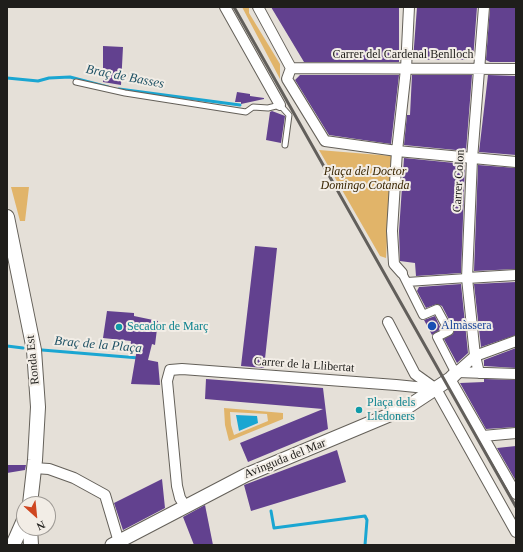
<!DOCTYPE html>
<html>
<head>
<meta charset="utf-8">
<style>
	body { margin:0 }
	#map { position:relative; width:523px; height:552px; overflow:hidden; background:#e5e0d8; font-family:Georgia,serif }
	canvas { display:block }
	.frame { position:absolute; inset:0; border:8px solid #1f1e1b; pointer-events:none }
	.north { position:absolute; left:16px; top:496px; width:40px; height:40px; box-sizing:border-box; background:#f2ede6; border:1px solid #9e9a95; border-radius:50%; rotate:153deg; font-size:11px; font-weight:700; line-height:16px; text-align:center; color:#1f1e1b }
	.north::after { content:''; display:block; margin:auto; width:14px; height:18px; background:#cf4620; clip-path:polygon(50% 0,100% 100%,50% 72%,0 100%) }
</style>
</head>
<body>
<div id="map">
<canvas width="523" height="552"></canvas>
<div class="frame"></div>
<div class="north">N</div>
</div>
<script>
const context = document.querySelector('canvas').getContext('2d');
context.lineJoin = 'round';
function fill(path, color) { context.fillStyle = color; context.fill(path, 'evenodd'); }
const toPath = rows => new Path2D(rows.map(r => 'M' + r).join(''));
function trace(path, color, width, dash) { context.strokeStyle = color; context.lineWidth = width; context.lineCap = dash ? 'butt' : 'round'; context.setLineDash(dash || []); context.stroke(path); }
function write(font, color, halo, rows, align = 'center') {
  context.font = font + ' Georgia,serif'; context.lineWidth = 4; context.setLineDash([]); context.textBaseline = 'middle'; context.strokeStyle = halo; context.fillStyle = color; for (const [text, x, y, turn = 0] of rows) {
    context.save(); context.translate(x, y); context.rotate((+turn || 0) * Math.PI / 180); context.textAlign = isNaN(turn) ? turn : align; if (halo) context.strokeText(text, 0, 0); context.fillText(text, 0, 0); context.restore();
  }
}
const green = toPath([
	[242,7,249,7,249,13,280,64,280,79],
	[319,150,392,156,386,258,380,256],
	[11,187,29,187,25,221,20,221],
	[224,408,283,413,283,419,229,441,225,425],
	[230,412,267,414,268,421,234,435,231,425]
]);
const water = toPath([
	[236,415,257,416,258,423,239,431]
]);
const stream = toPath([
	[7,78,38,81,49,78,70,77,108,87],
	[119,89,240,105],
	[7,346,23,348],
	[42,350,139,358],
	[271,511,274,528,365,516,367,520,365,545]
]);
const building = toPath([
	[271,7,399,7,399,62,304,62],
	[417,7,477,7,473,60,413,60],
	[490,7,516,7,516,62,490,62,486,60],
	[103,46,123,47,121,85,103,82],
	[300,75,399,75,391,144,329,135,295,80],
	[412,75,472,75,466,151,404,145,407,115,410,115],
	[488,75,516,76,516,155,479,152],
	[237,92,250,94,250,96,264,98,264,99,241,104,241,102,235,102],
	[272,111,285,116,281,143,266,140,270,112],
	[404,158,465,164,461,273,416,276,415,263,400,261,399,231],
	[478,165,516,168,516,269,474,271],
	[255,246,277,248,264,368,241,366],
	[516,282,516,335,481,347,474,284],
	[461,284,468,353,457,363,444,339,453,334,454,329,442,306,437,304,426,308,417,291,419,287],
	[107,311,134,313,134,316,158,321,155,345,152,344,148,360,158,362,160,385,131,384,137,349,130,349,131,341,103,338],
	[435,316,441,329,432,335,424,320],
	[516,348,516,368,484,366,484,360],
	[206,379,323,388,328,429,248,462,240,443,323,409,205,399],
	[484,379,516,380,516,427,486,429,460,383,484,382],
	[516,446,516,481,497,448],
	[337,450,346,482,251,511,244,485],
	[7,465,26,465,25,470,7,473],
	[162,479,165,508,123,530,114,503],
	[205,505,213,545,194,545,183,517]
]);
const service = toPath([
	[76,82,125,93,246,112,253,107,268,108,280,105,289,115,285,145]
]);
const pedestrian = toPath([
	[402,273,423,315,437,309,449,331,437,337,456,374],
	[407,282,467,278]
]);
const minor = toPath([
	[225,7,280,105],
	[258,7,291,68,287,79,325,141,397,151,516,162],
	[291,68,516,69],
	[402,273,394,264,392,231,397,151,406,69,409,7],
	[467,278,516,275],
	[388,322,415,374,436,389,516,532],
	[457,372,475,356,467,278,472,159,484,7],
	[457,372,516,374],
	[479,373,475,356,516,341],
	[450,379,516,494],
	[483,436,516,433],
	[34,468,49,469,74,478,105,495,119,542],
	[185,506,180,498,177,486,167,381,170,370,182,369,396,385,436,389]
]);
const tertiary = toPath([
	[112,545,246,475,406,408,450,379,457,372]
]);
const secondary = toPath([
	[7,217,34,350,38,407,35,460,30,504],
	[30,528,31,545],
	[13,545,24,520]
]);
const rail = toPath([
	[234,7,516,507]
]);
const markers = [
	[432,326,5,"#1a4fb4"],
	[119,327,4,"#0f9aa8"],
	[359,410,4,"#0f9aa8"]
];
const streetNames = [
	["Carrer del Cardenal Benlloch",403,55],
	["Carrer Colon",459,181,-87],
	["Ronda Est",33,360,-96],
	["Carrer de la Llibertat",304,365,4],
	["Avinguda del Mar",285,459,-22]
];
const parkNames = [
	["Plaça del Doctor",365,172],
	["Domingo Cotanda",365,186]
];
const transitNames = [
	["Almàssera",441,326]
];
const cultureNames = [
	["Secador de Març",127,327],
	["Plaça dels",367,403],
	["Lledoners",367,417]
];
const waterNames = [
	["Braç de Basses",125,77,11],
	["Braç de la Plaça",98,345,5]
];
fill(green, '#e1b469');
fill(water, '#1aa6d2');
trace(stream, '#1aa6d2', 3);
fill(building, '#62418f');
trace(service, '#646059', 7);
trace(pedestrian, '#646059', 10);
trace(minor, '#646059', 12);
trace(tertiary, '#646059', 15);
trace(secondary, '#646059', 16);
trace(service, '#fff', 5);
trace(pedestrian, '#fff', 8);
trace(minor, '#fff', 10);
trace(tertiary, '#fff', 13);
trace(secondary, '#fff', 14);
trace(rail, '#625f5b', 3);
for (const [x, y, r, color] of markers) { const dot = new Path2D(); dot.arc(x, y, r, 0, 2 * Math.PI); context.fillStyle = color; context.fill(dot); trace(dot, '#f2ede6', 1.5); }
write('12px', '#1f1e1b', '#f2ede6', streetNames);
write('italic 12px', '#392500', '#f2ede6', parkNames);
write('12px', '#164399', '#f2ede6', transitNames, 'left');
write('12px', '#0d838f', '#f2ede6', cultureNames, 'left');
write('italic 13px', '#1f5265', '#f2ede6', waterNames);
</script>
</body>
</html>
